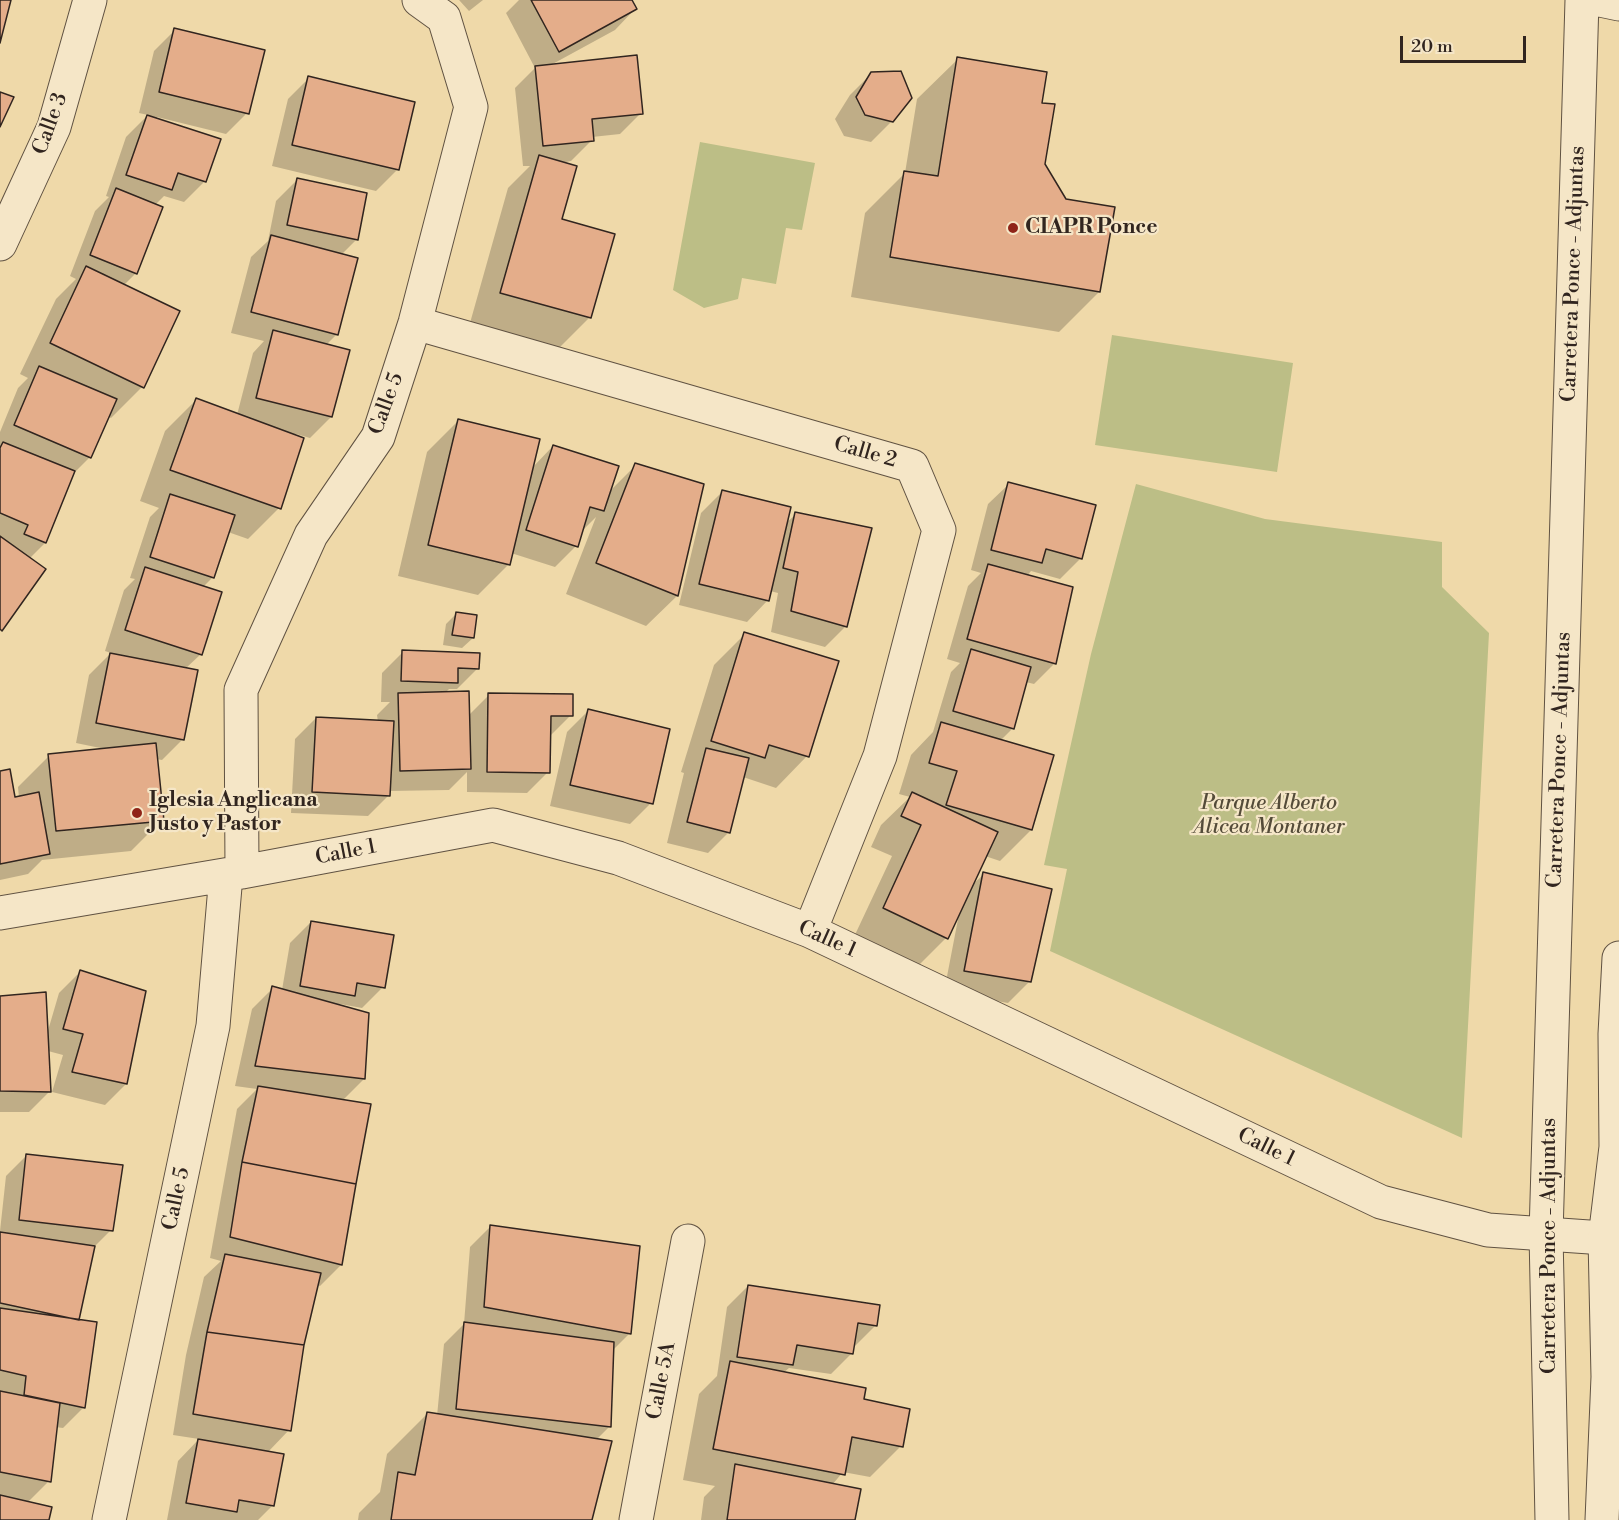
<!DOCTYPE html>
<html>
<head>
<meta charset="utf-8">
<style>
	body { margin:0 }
	#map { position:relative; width:1619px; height:1520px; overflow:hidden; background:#efd9a9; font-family:"Libre Bodoni",serif }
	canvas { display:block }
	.scale { position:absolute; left:1400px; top:36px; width:126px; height:27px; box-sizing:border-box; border:3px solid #31251f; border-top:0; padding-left:8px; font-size:18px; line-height:21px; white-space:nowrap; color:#31251f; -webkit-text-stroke:4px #f5e6c7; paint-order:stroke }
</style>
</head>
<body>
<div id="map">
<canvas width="1619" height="1520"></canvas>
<div class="scale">20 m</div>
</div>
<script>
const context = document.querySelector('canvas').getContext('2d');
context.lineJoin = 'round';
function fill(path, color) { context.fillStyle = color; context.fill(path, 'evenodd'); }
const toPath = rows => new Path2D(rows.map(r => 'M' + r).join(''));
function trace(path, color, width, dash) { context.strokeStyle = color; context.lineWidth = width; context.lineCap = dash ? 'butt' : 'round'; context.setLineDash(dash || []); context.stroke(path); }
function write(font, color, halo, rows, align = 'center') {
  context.font = font + ' "Libre Bodoni",serif'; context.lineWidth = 4.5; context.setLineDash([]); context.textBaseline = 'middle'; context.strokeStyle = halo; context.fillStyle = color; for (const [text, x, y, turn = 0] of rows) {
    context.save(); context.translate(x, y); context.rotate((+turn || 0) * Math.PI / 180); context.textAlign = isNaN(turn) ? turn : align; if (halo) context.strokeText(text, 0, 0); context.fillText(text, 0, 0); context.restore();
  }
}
const green = toPath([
	[700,142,815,163,802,230,786,228,776,284,742,278,738,299,704,308,673,290],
	[1112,335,1293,363,1277,472,1095,445],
	[1136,484,1265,519,1442,542,1442,587,1489,633,1462,1138,1050,951,1067,869,1044,865,1091,654]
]);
const shadow = toPath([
	[459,0,483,0,469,11],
	[519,0,630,0,635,9,615,30,549,66,641,113,620,134,592,137,592,140,571,161,561,163,561,220,590,317,559,348,470,323,508,188,530,166,523,166,515,88,535,68,506,13],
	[175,30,247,113,226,134,157,117,157,119,205,181,184,202,164,196,155,205,136,273,123,286,178,312,142,387,111,418,107,416,90,457,72,475,45,543,29,559,44,569,0,631,0,432,18,388,28,378,20,374,56,299,76,279,70,276,95,211,109,197,106,196,126,137,148,115,139,113,154,51],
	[958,59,1040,104,1043,164,1099,292,1059,332,851,297,865,213,905,173,917,99],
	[872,73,892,121,871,142,844,136,835,119,850,95],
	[309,78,413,103,397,170,376,191,272,166,288,99],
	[297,180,356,240,341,255,337,334,326,345,331,417,310,438,296,434,279,508,248,539,228,532,213,577,203,587,201,654,185,669,183,739,162,760,156,759,162,820,131,851,42,860,28,874,0,880,0,773,14,798,19,798,18,787,49,756,105,749,76,743,89,675,111,653,105,651,124,590,135,579,130,578,150,517,159,508,140,501,165,431,196,400,237,415,253,353,264,341,231,333,251,257,268,241,276,201],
	[458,421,532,468,553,446,609,492,636,465,703,485,677,596,646,626,566,594,596,517,582,531,576,546,555,567,511,553,509,564,478,595,398,576,427,452],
	[1009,484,1081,558,1060,579,1031,571,1027,576,1055,663,1034,684,1026,682,1013,728,1000,741,1031,830,1000,861,985,856,971,886,984,874,1029,982,1008,1003,944,992,959,914,946,938,915,969,853,939,892,856,871,847,881,825,910,797,899,794,911,755,933,732,951,672,960,663,947,659,968,586,981,573,971,570,988,504],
	[722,492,785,524,796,514,846,626,825,647,771,632,778,593,770,591,767,601,747,622,679,605,701,513],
	[456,614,473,638,462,648,443,645,446,624],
	[745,634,807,756,776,788,743,777,729,832,708,853,667,843,684,773,681,772,714,665],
	[403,652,478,668,457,689,449,689,445,693,469,715,489,695,571,715,550,736,548,772,527,793,467,792,467,772,449,790,389,791,389,795,368,816,291,813,295,739,316,718,378,722,377,715,390,702,381,702,382,673],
	[588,711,651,803,630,824,550,806,567,732],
	[311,922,383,987,362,1008,340,1004,340,1006,364,1079,342,1101,341,1265,320,1286,317,1285,302,1345,289,1430,268,1452,273,1505,258,1520,167,1520,178,1461,199,1439,173,1435,186,1355,204,1277,221,1261,210,1258,237,1109,257,1089,235,1086,252,1009,273,988,282,990,290,943],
	[80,972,126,1084,105,1105,52,1092,63,1055,48,1051,50,1091,29,1112,0,1112,0,998,47,1034,59,993],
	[27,1155,111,1230,93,1248,77,1321,84,1407,63,1428,55,1427,49,1481,27,1503,47,1520,0,1520,0,1231,6,1176],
	[491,1226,630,1333,612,1351,609,1427,596,1440,590,1520,358,1520,359,1513,380,1492,387,1454,427,1414,437,1416,444,1344,464,1324,470,1247],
	[748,1286,876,1325,855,1346,853,1346,852,1353,831,1374,789,1368,783,1373,862,1400,901,1446,870,1477,843,1472,832,1485,853,1520,701,1520,704,1497,715,1486,683,1480,699,1394,717,1376,727,1307]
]);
const building = toPath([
	[0,0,11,0,0,43,0,0],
	[531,0,632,0,637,9,559,52,531,0],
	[174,28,265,50,249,114,159,92,174,28],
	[637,55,643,114,592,119,594,141,543,146,535,66,637,55],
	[957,57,1047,72,1042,103,1055,104,1045,164,1066,199,1115,207,1100,292,890,257,904,171,938,176,957,57],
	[901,71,912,98,893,122,865,115,856,97,871,72,901,71],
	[308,76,415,102,399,170,292,145,308,76],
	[0,92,14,97,0,127,0,92],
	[147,115,221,139,206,182,178,173,172,190,126,175,147,115],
	[539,155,577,166,562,219,615,234,591,318,500,293,539,155],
	[297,178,367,193,358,240,287,225,297,178],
	[116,188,163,207,137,274,90,255,116,188],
	[271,235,358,258,338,335,251,312,271,235],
	[86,266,180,311,144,388,50,343,86,266],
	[273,330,350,350,332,417,256,398,273,330],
	[39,366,117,399,91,458,14,425,39,366],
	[196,398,304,438,281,509,170,470,196,398],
	[458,419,540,439,510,565,428,545,458,419],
	[3,442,75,471,46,543,24,534,28,525,0,513,0,448,3,442],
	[553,445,619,466,604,511,590,507,578,547,526,530,553,445],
	[635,463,704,484,678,596,596,563,635,463],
	[1008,482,1096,505,1082,559,1046,549,1042,563,991,550,1008,482],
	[722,490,791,507,769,601,699,584,722,490],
	[170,494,235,515,214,578,150,557,170,494],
	[795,512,872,528,847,627,791,611,798,572,783,568,795,512],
	[0,536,46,569,2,631,0,629,0,536],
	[988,564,1073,587,1056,664,967,639,988,564],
	[145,567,222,592,202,655,125,630,145,567],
	[456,612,477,615,474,638,452,635,456,612],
	[744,632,839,661,809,757,769,745,765,758,711,741,744,632],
	[971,649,1031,667,1014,729,953,711,971,649],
	[402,650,480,653,479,669,458,668,458,683,401,681,402,650],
	[110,653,198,670,184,740,96,723,110,653],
	[469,691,471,769,400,771,398,693,469,691],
	[488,693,573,694,573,716,551,716,550,773,487,772,488,693],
	[588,709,670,729,653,804,570,785,588,709],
	[316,717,394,721,390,796,312,792,316,717],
	[941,722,1054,755,1032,830,946,805,957,771,929,763,941,722],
	[156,743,164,821,56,831,48,754,156,743],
	[706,748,749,758,730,833,687,822,706,748],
	[10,769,15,797,39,792,50,854,0,864,0,771,10,769],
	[912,792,998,832,948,939,883,908,921,825,901,816,912,792],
	[983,872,1052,889,1031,982,964,971,983,872],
	[311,921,394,935,385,988,357,983,355,996,300,986,311,921],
	[80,970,146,991,127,1084,72,1072,83,1034,63,1029,80,970],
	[272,986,369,1013,365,1079,255,1066,272,986],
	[46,992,51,1092,0,1091,0,996,46,992],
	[258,1086,371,1104,356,1184,242,1162,258,1086],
	[26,1154,123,1165,113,1231,19,1220,26,1154],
	[242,1162,356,1184,342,1265,230,1237,242,1162],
	[490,1225,640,1246,631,1334,484,1307,490,1225],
	[0,1232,95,1246,79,1320,0,1303,0,1232],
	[225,1254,321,1273,304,1345,207,1332,225,1254],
	[748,1285,880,1305,877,1326,858,1323,853,1354,797,1345,793,1365,737,1357,748,1285],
	[0,1308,97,1322,85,1408,24,1395,26,1376,0,1370,0,1308],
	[464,1322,614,1342,611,1427,456,1409,464,1322],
	[207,1332,304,1345,291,1431,193,1414,207,1332],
	[730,1361,866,1388,864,1399,910,1409,903,1447,852,1437,845,1475,713,1449,730,1361],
	[0,1391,60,1403,51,1482,0,1472,0,1391],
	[427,1412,612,1441,592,1520,391,1520,398,1472,415,1475,427,1412],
	[198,1439,284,1454,274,1506,239,1500,237,1512,186,1503,198,1439],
	[735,1464,861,1489,855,1520,727,1520,735,1464],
	[0,1495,52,1507,49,1520,0,1520,0,1495]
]);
const minor = toPath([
	[0,244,54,127,90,0],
	[415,323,912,466,939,530,880,756,810,931],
	[242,872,241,690,311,535,378,437,415,323,471,107,444,18,419,0],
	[0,913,242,872,493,825,618,858,810,931,1381,1202,1488,1230,1619,1239],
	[109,1520,213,1026,226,875],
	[636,1520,688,1241]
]);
const tertiary = toPath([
	[1600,0,1619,4],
	[1552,1520,1546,1234,1582,0],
	[1602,1520,1608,1377,1605,1238,1616,1147,1615,1034,1619,958]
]);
const markers = [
	[1013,228,6,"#8f2418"],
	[137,813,6,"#8f2418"]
];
const streetNames = [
	["Calle 3",51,124,-70],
	["Carretera Ponce - Adjuntas",1574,274,-88],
	["Calle 5",387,404,-70],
	["Calle 2",865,453,16],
	["Carretera Ponce - Adjuntas",1560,760,-88],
	["Calle 1",346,853,-11],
	["Calle 1",827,940,24],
	["Calle 1",1266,1148,26],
	["Calle 5",177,1199,-78],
	["Carretera Ponce - Adjuntas",1550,1246,-90],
	["Calle 5A",662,1381,-79]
];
const poiNames = [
	["CIAPR Ponce",1025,228],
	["Iglesia Anglicana",149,801],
	["Justo y Pastor",149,825]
];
const parkNames = [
	["Parque Alberto",1269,804],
	["Alicea Montaner",1269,828]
];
fill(green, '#bcbe86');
fill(shadow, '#0003');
fill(building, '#e4ad8a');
trace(building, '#31251f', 1.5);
trace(minor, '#605242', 35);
trace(tertiary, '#605242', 35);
trace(minor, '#f5e6c7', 33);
trace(tertiary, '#f5e6c7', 33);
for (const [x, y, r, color] of markers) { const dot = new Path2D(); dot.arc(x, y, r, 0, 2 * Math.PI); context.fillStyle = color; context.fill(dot); trace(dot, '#f5e6c7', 2); }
write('21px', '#31251f', '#f5e6c7', streetNames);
write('bold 21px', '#31251f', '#f5e6c7', poiNames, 'left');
write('italic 21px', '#544b39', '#f5e6c7', parkNames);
</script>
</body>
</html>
